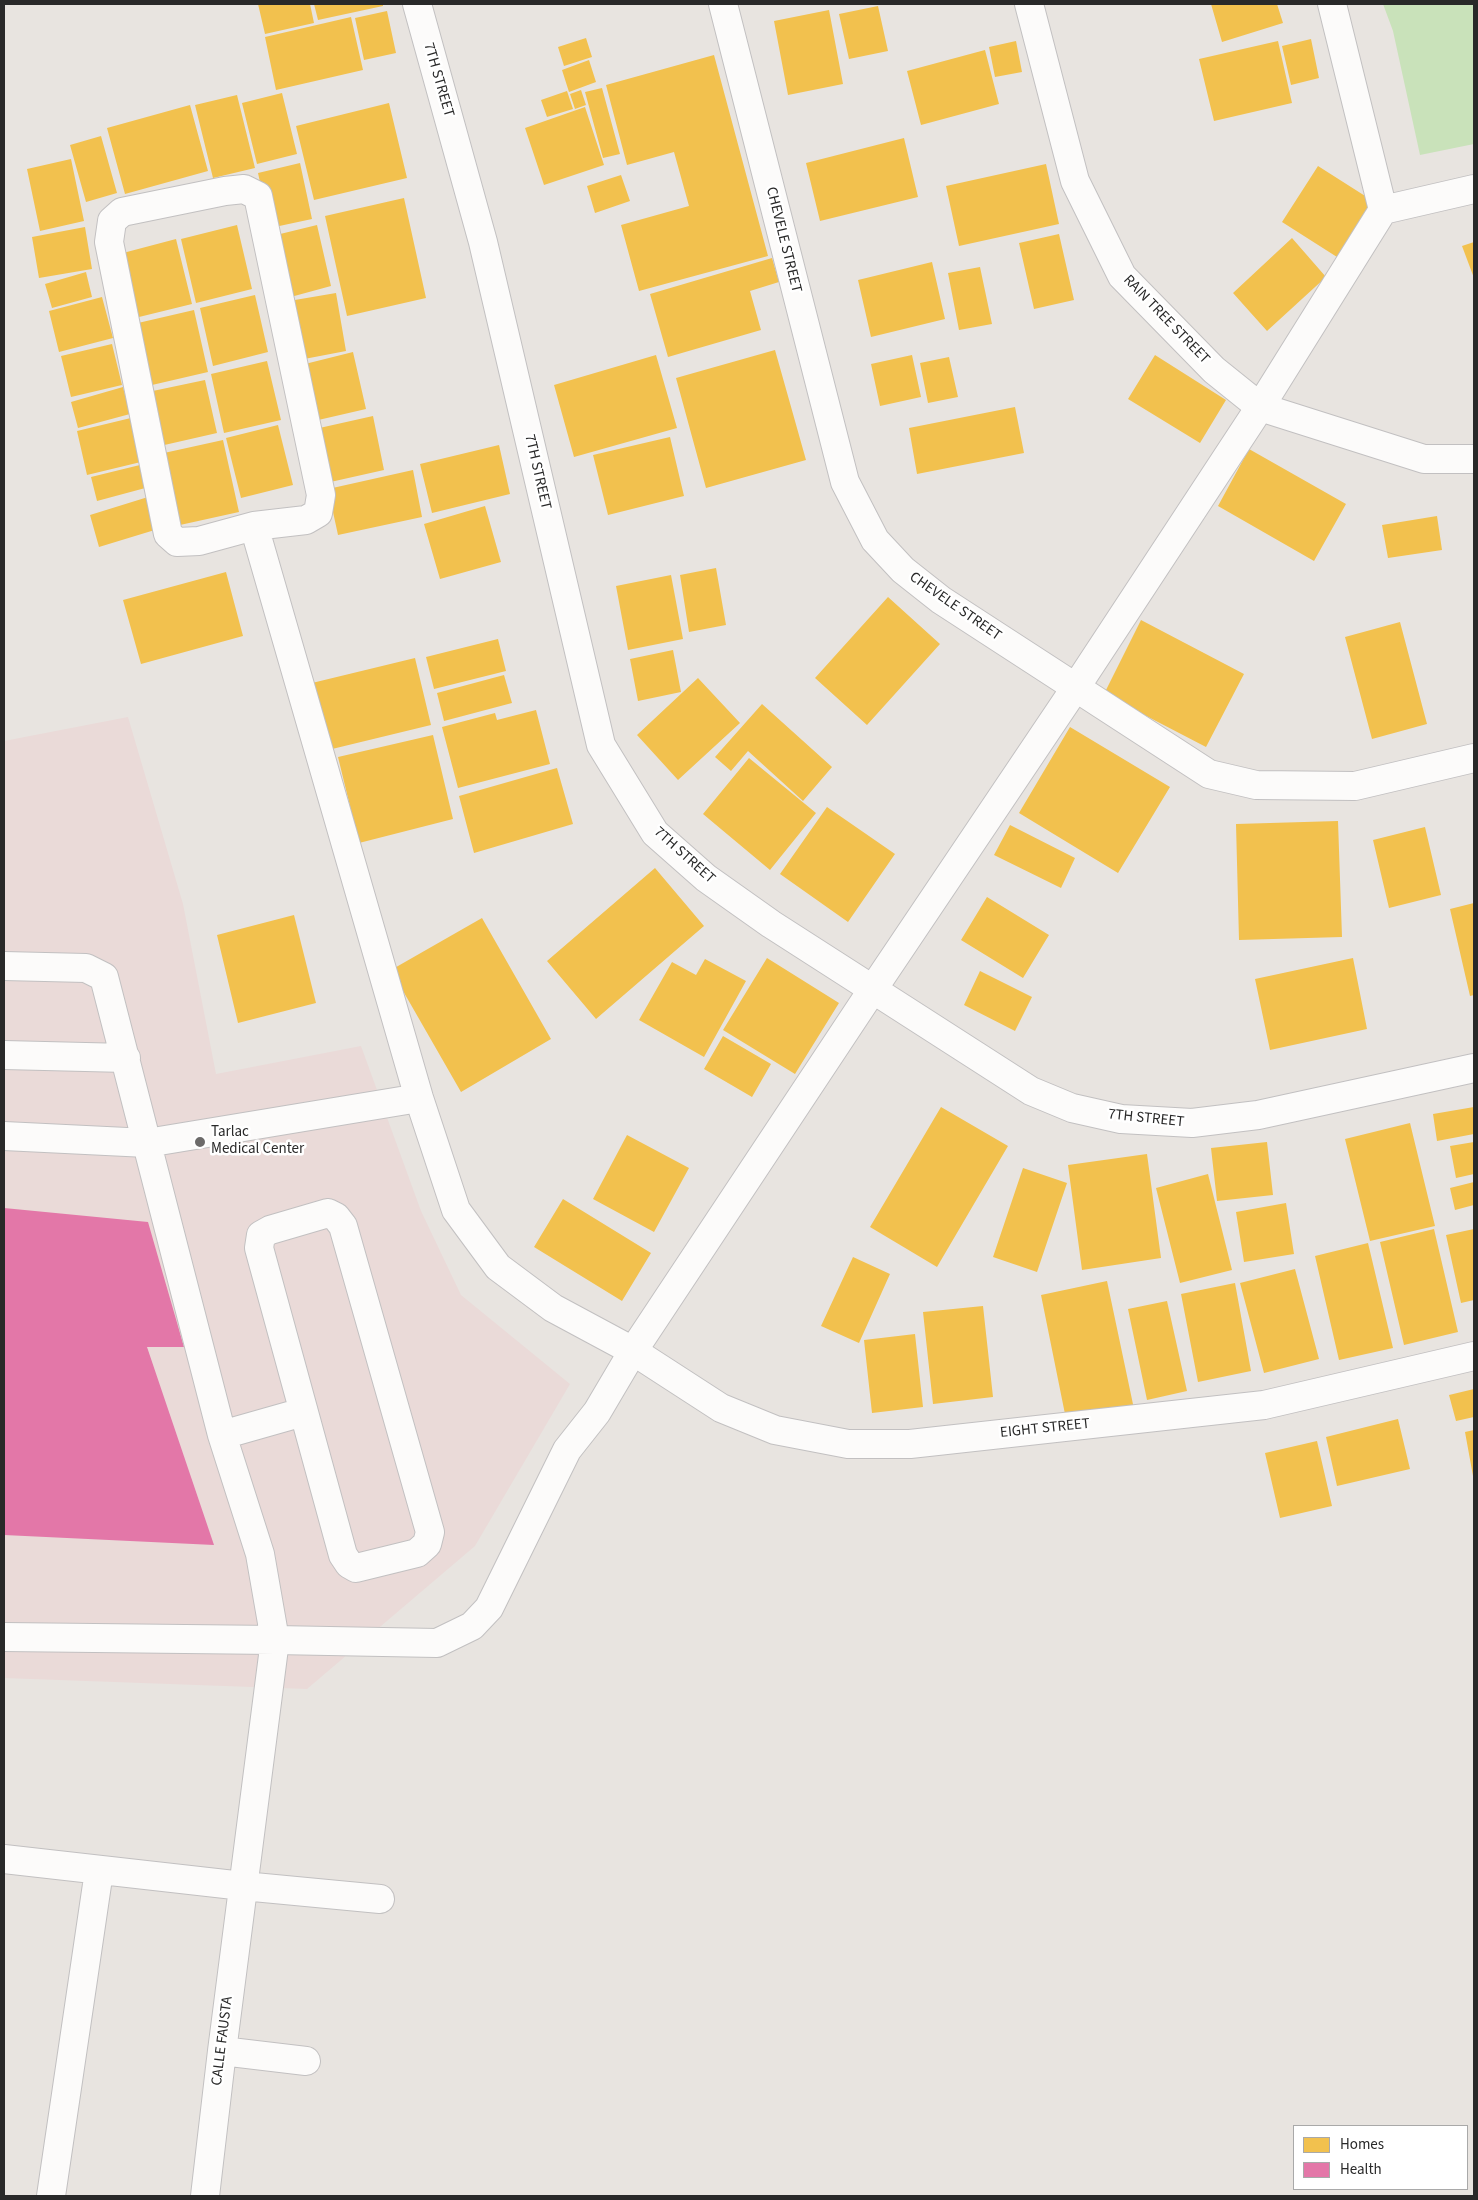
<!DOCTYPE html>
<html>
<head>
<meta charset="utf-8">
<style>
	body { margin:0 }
	#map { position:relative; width:1478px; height:2200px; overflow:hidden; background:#e8e4e0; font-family:"Source Sans 3",sans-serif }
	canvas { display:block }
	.frame { position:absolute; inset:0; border:5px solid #292929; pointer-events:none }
	.legend { position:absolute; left:1293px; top:2125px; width:175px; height:65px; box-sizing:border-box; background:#fff; border:1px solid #a9a9a9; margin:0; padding:6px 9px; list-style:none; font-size:15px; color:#292929 }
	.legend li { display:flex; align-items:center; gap:10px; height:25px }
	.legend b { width:25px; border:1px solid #a9a9a9 }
</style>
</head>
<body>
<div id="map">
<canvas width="1478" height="2200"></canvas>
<div class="frame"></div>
<ul class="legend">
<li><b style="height:14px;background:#f2c14e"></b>Homes</li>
<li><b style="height:14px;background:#e377a8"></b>Health</li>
</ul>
</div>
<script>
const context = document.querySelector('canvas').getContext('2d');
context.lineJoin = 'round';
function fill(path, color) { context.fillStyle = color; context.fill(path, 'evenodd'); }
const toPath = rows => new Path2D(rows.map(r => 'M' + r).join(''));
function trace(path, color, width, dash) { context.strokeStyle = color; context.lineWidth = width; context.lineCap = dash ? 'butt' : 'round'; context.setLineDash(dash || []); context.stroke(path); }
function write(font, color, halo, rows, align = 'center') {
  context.font = font + ' "Source Sans 3",sans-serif'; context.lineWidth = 5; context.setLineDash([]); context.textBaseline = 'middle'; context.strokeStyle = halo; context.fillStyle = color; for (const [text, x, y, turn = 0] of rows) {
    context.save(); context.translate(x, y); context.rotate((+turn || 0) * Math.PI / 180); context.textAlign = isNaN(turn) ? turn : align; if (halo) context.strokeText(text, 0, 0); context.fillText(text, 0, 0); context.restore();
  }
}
const medical = toPath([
	[128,717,183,904,216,1074,361,1046,421,1211,461,1295,570,1384,475,1546,307,1689,4,1678,4,741]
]);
const green = toPath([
	[1383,4,1474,4,1474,144,1420,155,1393,31]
]);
const homes = toPath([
	[258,4,310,4,314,23,265,34],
	[314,4,383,4,383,6,318,20],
	[1211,4,1277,4,1283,23,1222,42],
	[878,6,888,51,849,59,839,14],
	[829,10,843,84,788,95,774,21],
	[387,11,396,53,364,60,355,18],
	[351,17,363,70,276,90,265,37],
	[586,38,592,57,564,66,558,47],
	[1311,39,1319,78,1291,85,1282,46],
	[1016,41,1022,72,995,77,989,47],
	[1278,41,1292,103,1214,121,1199,59],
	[985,50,999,104,921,125,907,71],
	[714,55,768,256,639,291,621,225,689,206,674,152,627,165,606,85],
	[589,60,596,82,569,92,562,70],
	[602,88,620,154,603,158,585,92],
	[581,90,586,105,575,109,570,94],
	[567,91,573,109,547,117,541,100],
	[282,93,297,154,257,164,242,103],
	[237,95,255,168,213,178,195,105],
	[389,103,407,178,314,200,296,126],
	[190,105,208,171,125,194,107,128],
	[585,107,604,165,544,185,525,128],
	[101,136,117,193,86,202,70,145],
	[904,138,918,197,820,221,806,163],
	[71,159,84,221,40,231,27,169],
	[300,163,312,219,270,228,258,173],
	[1046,164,1059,224,959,246,946,186],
	[1318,166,1373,201,1337,257,1282,222],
	[621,175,630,201,595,213,587,186],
	[404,198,426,298,347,316,325,216],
	[237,225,252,289,196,303,181,239],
	[317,225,331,286,287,298,272,236],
	[85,227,92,269,39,278,32,237],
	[1059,234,1074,300,1034,309,1019,243],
	[1292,238,1326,277,1267,331,1233,293],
	[176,239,192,304,139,317,123,253],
	[1474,242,1474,278,1462,246],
	[772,258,779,282,750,291,761,330,668,357,650,294],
	[932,262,945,319,871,337,858,280],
	[980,267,992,324,959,330,948,273],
	[86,272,92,297,52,308,45,284],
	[336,293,346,351,299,360,289,301],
	[255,295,268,352,213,366,200,308],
	[102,297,113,338,59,352,49,311],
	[194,310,208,372,152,385,138,323],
	[112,344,122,385,71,397,61,356],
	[775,350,806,460,706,488,676,378],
	[353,352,366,409,314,421,301,365],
	[656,355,677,428,574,457,554,385],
	[912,355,921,397,880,406,871,364],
	[1155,355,1226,400,1200,443,1128,399],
	[949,357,958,397,928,403,920,363],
	[267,361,281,420,224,433,211,374],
	[205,380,217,433,160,446,148,392],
	[123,387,130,414,78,428,71,402],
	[1015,407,1024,453,917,474,909,428],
	[373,416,384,470,326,483,315,429],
	[135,417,145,461,87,475,77,431],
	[278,425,293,485,241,498,226,438],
	[670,437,684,496,608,515,593,455],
	[223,440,239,512,180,525,164,453],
	[499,445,510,494,432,513,420,464],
	[1249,449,1346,504,1314,561,1218,506],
	[144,464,149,487,97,501,91,477],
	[413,470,422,517,338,535,328,489],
	[148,497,158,529,99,547,90,515],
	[485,506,501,562,440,579,424,524],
	[1437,516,1442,550,1388,558,1382,525],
	[716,568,726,625,689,632,680,575],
	[226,572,243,636,141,664,123,600],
	[671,575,683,639,628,650,616,586],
	[888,597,940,644,867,725,815,678],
	[1141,620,1244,674,1206,747,1104,694],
	[1400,622,1427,724,1372,739,1345,637],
	[498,639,506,671,434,689,426,657],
	[673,650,681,692,638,701,630,659],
	[415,658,431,725,328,750,312,683],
	[504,675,512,703,444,721,437,693],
	[698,678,740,723,678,780,637,735],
	[762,704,832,767,803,801,748,751,731,771,715,757],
	[536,710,550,764,458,788,442,727,495,713,497,720],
	[1070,727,1170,787,1118,873,1019,813],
	[433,735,453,819,359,843,338,757],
	[749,758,816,813,770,870,703,814],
	[557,768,573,824,474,853,459,796],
	[827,807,895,854,848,922,780,874],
	[1338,821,1342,937,1239,940,1236,824],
	[1010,825,1075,858,1061,888,994,855],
	[1425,827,1441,895,1389,908,1373,840],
	[655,868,704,926,596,1019,547,961],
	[987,897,1049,935,1023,978,961,940],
	[1474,903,1474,995,1470,996,1450,909],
	[294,915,316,1003,238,1023,217,935],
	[482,918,551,1039,461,1092,391,970],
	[767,958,839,1003,795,1074,723,1030],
	[1353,958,1367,1029,1270,1050,1255,979],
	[705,959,746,981,704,1057,639,1020,672,962,696,975],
	[980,971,1032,997,1015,1031,964,1005],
	[723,1036,771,1064,752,1097,704,1069],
	[941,1107,1008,1146,937,1267,870,1227],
	[1474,1107,1474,1134,1437,1141,1433,1114],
	[1410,1123,1435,1226,1370,1241,1345,1139],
	[627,1135,689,1168,654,1232,593,1199],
	[1267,1142,1273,1195,1217,1201,1211,1148],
	[1474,1142,1474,1174,1456,1178,1450,1146],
	[1147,1154,1161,1258,1082,1270,1068,1165],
	[1023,1168,1067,1183,1037,1272,993,1257],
	[1208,1174,1232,1270,1180,1283,1156,1188],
	[1474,1182,1474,1205,1455,1210,1450,1188],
	[563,1199,651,1253,622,1301,534,1247],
	[1286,1203,1294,1254,1244,1262,1236,1212],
	[1434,1229,1458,1332,1404,1345,1380,1242],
	[1474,1229,1474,1300,1461,1303,1446,1235],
	[1368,1243,1393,1348,1339,1360,1315,1256],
	[853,1257,890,1274,859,1343,821,1326],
	[1295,1269,1319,1359,1264,1373,1240,1283],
	[1107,1281,1134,1409,1067,1424,1041,1295],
	[1235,1283,1251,1371,1198,1382,1181,1294],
	[1167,1301,1187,1391,1147,1400,1128,1309],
	[983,1306,993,1397,933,1404,923,1312],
	[915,1334,923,1407,872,1413,864,1340],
	[1474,1389,1474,1417,1456,1421,1449,1395],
	[1398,1419,1410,1469,1337,1486,1326,1437],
	[1474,1430,1474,1476,1473,1476,1465,1432],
	[1317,1441,1332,1506,1280,1518,1265,1453]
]);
const health = toPath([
	[4,1208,148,1222,184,1347,147,1347,214,1545,4,1535]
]);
const minor = toPath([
	[417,4,483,242,601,745,655,833,706,878,771,924,1031,1091,1072,1108,1121,1119,1192,1123,1258,1115,1474,1068],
	[723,4,845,482,875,540,903,570,941,600,1209,774,1256,785,1355,786,1474,758],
	[1029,4,1075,181,1122,276,1214,370,1260,407,1424,459,1474,459],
	[1332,4,1383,210],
	[244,189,258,196,321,495,318,513,306,520,254,526,199,541,177,542,168,534,109,242,112,221,122,212,225,191,244,189],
	[254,526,419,1098,456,1210,498,1267,553,1308,633,1351,721,1408,775,1430,848,1444,910,1444,1264,1405,1474,1356],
	[4,966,86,968,104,977,222,1435,260,1554,275,1640,4,1637],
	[4,1055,126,1058],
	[4,1136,147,1143,419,1098],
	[328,1213,336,1217,343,1226,430,1532,427,1544,417,1553,356,1568,349,1564,343,1555,259,1248,261,1235,270,1230,328,1213],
	[222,1435,303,1412],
	[4,1859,243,1886,380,1899],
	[222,2051,306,2061],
	[51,2196,99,1871],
	[205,2196,222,2051,275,1640,437,1643,472,1626,489,1608,567,1450,597,1412,633,1351,873,989,1076,687,1260,407,1383,210,1474,189]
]);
const markers = [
	[200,1142,6,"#6c6a69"]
];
const streetNames = [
	["7TH STREET",438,80,74],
	["CHEVELE STREET",783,240,76],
	["RAIN TREE STREET",1166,320,46],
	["7TH STREET",537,472,77],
	["CHEVELE STREET",955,607,35],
	["7TH STREET",684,856,42],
	["7TH STREET",1146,1119,6],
	["EIGHT STREET",1045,1429,-6],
	["CALLE FAUSTA",223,2041,-83]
];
const poiNames = [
	["Tarlac",211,1133],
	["Medical Center",211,1150]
];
fill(medical, '#eadad8');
fill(green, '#c9e2ba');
fill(homes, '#f2c14e');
fill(health, '#e377a8');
trace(minor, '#c2c0c1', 30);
trace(minor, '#fcfbfa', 28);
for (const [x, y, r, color] of markers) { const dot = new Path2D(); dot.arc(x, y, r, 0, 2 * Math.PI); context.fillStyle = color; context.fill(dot); trace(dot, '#fff', 2); }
write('15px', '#292929', '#fff', streetNames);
write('15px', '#292929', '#fff', poiNames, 'left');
</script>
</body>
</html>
